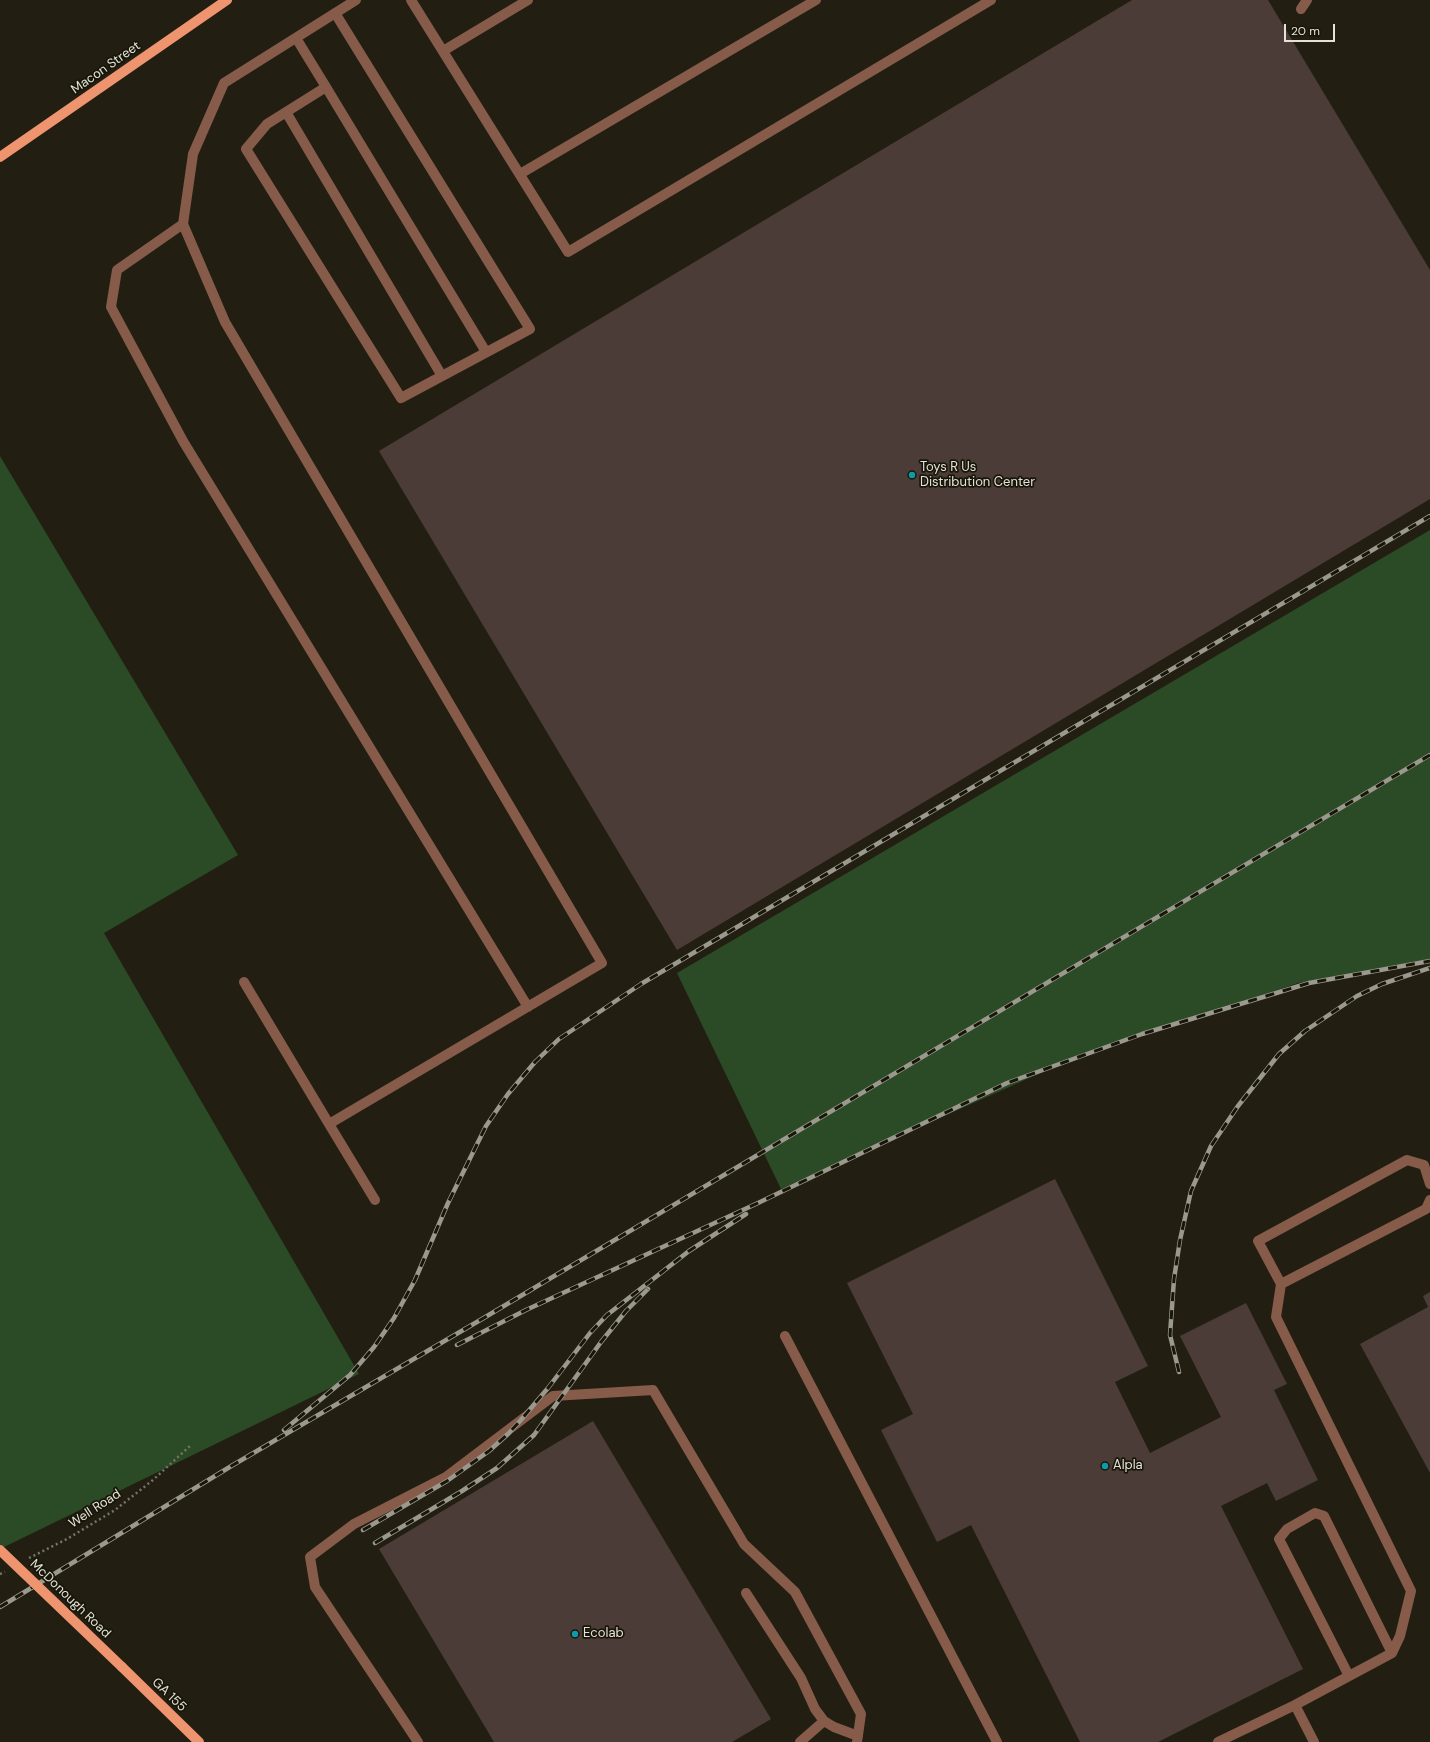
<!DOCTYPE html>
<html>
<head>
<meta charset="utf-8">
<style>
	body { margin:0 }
	#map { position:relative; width:1430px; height:1742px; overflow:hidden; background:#221f12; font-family:"DM Sans",sans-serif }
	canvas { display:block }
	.scale { position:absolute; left:1284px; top:24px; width:51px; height:18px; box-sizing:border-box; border:2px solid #e4e2d9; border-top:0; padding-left:5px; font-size:12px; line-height:14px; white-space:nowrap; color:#e4e2d9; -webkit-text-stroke:3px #181609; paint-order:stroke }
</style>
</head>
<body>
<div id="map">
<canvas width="1430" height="1742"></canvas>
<div class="scale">20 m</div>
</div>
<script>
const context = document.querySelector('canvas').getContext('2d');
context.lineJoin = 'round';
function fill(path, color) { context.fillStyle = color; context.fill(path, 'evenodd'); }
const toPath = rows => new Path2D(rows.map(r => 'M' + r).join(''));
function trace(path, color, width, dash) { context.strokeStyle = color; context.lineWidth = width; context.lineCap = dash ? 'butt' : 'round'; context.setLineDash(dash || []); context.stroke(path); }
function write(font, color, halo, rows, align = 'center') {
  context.font = font + ' "DM Sans",sans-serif'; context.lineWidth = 3.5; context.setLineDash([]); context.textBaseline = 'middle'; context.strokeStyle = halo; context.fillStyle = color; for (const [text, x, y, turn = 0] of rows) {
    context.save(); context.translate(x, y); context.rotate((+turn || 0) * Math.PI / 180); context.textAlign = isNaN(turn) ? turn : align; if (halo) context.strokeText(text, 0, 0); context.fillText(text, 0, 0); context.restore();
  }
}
const green = toPath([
	[0,456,238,855,104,933,359,1374,0,1549],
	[1430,530,1430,963,1298,983,1065,1062,781,1189,677,973]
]);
const building = toPath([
	[1132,0,1268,0,1430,270,1430,499,677,950,379,451],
	[1055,1179,1148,1366,1115,1382,1150,1453,1221,1417,1180,1336,1246,1303,1287,1384,1274,1390,1318,1480,1276,1501,1267,1483,1221,1506,1303,1669,1158,1742,1080,1742,971,1525,937,1542,881,1430,913,1414,847,1283],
	[1430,1292,1430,1473,1360,1344,1428,1307,1423,1296],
	[593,1421,771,1719,732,1742,494,1742,379,1549]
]);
const path = toPath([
	[29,1558,67,1539,115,1510,153,1480,191,1445],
	[0,1574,5,1572]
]);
const minor = toPath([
	[411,0,568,252,991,0],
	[1301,9,1307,0],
	[296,38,326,87,267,124,246,149,401,398,530,329,335,13],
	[443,51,528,0],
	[326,87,486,352],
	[286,112,442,376],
	[520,174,816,0],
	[183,224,117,270,111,307,183,441,528,1007],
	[244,982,329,1124,602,963,225,322,183,224,193,154,224,83,356,0],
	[329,1124,375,1200],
	[1281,1284,1258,1241,1407,1160,1424,1165,1430,1184],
	[785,1336,997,1742],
	[746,1593,801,1678,815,1709,824,1721,834,1727,858,1736],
	[1349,1676,1279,1539,1287,1529,1315,1513,1324,1516,1392,1653],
	[418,1742,315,1587,310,1557,354,1524,446,1477,553,1396,653,1390,744,1544,795,1592,861,1714,857,1742],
	[800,1742,824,1721],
	[1218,1742,1295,1705],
	[1314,1742,1295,1705,1392,1653,1400,1636,1411,1591,1276,1317,1281,1284,1426,1209,1430,1200]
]);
const major = toPath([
	[0,157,227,0],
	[122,1667,199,1742]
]);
const rail = toPath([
	[457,1345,526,1310,758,1203,1007,1083,1142,1034,1309,983,1430,961],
	[1179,1372,1170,1335,1174,1279,1180,1240,1191,1191,1211,1146,1238,1106,1279,1054,1305,1031,1357,996,1382,984,1430,968],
	[284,1430,350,1375,374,1347,394,1318,415,1280,448,1203,486,1126,508,1094,535,1062,559,1039,641,984,1430,516],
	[363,1530,447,1481,489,1451,508,1434,520,1421,548,1388,590,1333,607,1315,689,1251,746,1214],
	[375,1543,462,1491,497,1468,534,1435,601,1342,626,1311,648,1289],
	[0,1607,233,1465,482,1319,1430,755]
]);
const majorBridge = toPath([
	[0,1550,122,1667]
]);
const markers = [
	[912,475,4,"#0f9aa8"],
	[1105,1466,4,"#0f9aa8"],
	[575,1634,4,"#0f9aa8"]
];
const streetNames = [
	["Macon Street",106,68,-35],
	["Well Road",95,1509,-33],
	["McDonough Road",70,1599,44],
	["GA 155",169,1695,44]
];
const poiNames = [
	["Toys R Us",920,468],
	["Distribution Center",920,483],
	["Alpla",1113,1466],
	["Ecolab",583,1634]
];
fill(green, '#2b4a26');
fill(building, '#4c3c38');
trace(path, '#777469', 2.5, [2, 3]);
trace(minor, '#865b49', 10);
trace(major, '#ee9570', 10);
trace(rail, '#9b988e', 4.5);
trace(rail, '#181609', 3, [9]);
trace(majorBridge, '#ee9570', 10);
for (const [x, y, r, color] of markers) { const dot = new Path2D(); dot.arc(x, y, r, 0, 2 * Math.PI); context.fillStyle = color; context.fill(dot); trace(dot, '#181609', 1.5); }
write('13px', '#e4e2d9', '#181609', streetNames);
write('13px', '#e4e2d9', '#181609', poiNames, 'left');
</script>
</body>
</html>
